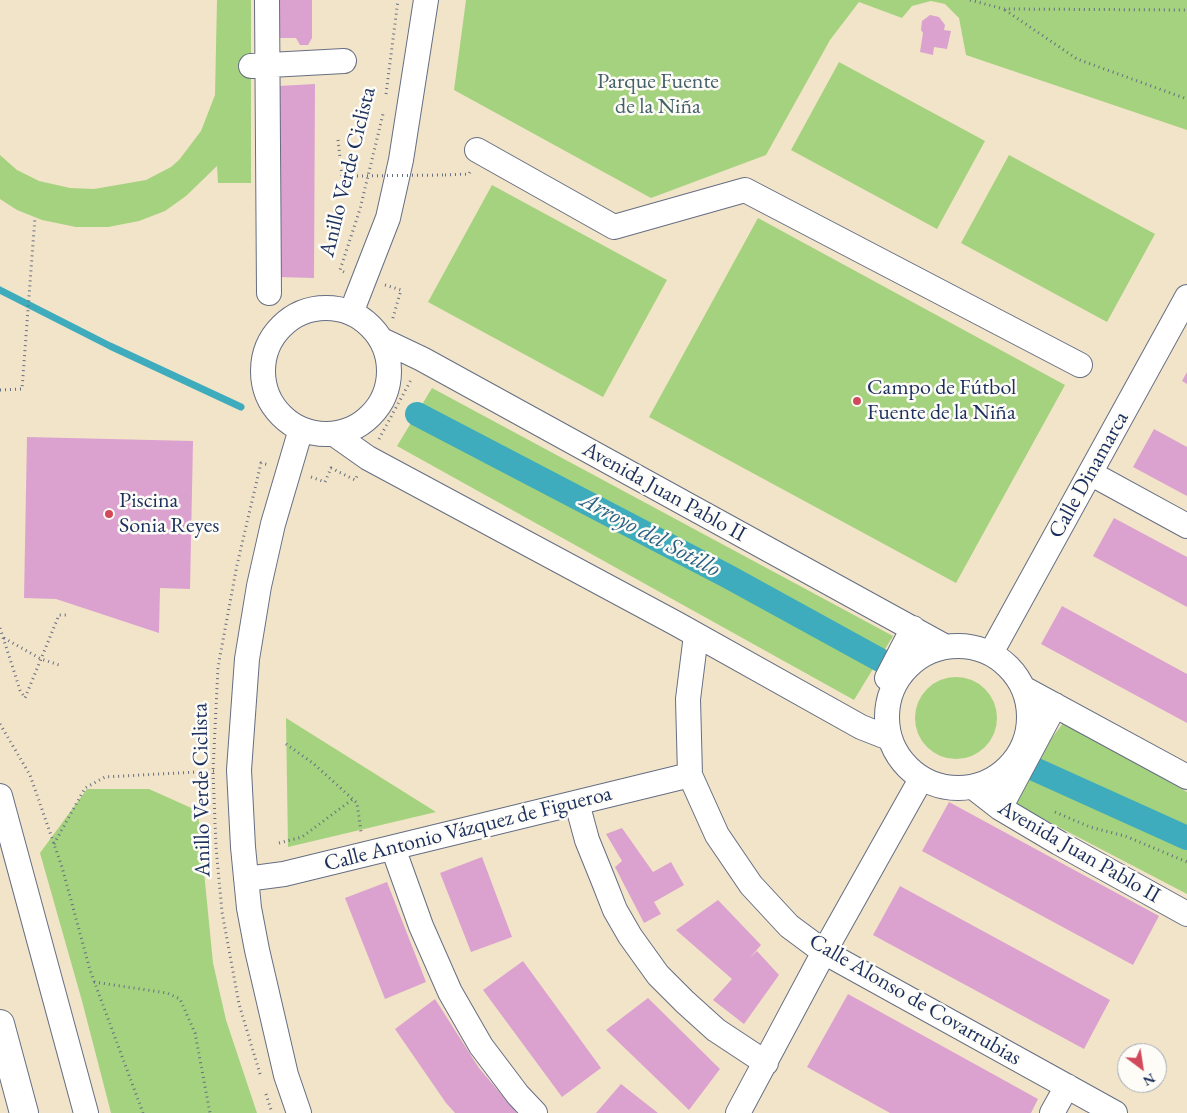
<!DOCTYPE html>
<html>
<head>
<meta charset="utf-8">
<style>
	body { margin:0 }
	#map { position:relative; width:1187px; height:1113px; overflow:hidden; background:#f2e4c8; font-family:"EB Garamond",serif }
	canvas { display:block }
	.north { position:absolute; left:1117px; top:1043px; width:50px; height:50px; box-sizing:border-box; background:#fdfcf7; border:1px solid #a3aaba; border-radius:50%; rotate:149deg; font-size:14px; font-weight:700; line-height:20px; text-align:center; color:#1b2f5e }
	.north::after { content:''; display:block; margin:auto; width:18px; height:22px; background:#d1495b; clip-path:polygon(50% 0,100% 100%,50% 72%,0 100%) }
</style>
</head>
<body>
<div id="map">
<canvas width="1187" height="1113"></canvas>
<div class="north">N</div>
</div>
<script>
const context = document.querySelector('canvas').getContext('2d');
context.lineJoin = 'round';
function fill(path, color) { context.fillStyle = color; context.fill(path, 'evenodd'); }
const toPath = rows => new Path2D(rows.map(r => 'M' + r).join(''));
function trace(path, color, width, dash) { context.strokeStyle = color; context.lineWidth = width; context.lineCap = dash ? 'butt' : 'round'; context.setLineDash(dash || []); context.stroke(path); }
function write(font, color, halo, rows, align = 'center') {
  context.font = font + ' "EB Garamond",serif'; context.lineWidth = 5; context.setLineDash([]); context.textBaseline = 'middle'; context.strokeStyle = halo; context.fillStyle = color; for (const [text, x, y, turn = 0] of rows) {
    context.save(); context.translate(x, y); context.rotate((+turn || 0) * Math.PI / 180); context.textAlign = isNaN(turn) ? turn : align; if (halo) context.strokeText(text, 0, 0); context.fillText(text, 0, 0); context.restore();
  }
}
const green = toPath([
	[217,0,251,0,251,183,218,183,217,166,186,196,165,211,139,221,108,227,76,227,42,220,17,210,0,199,0,155,17,170,39,181,70,188,94,189,146,180,171,167,179,160,201,131,215,95],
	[466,0,1187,0,1187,130,966,55,959,18,945,4,931,1,912,6,902,18,859,2,830,40,766,155,651,198,454,90],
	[839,62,985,141,937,229,791,150],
	[1009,155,1155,234,1107,322,961,243],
	[492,185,667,280,603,397,428,302],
	[758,218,1065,385,956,583,649,417],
	[432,388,893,636,854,700,397,446],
	'915 718a41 41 0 1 1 82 0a41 41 0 1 1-82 0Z',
	[286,718,436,812,288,847],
	[1064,722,1187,792,1187,894,1005,799],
	[87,789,149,789,198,811,213,963,226,1020,257,1113,111,1113,82,1001,40,853]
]);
const stream = toPath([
	[0,290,110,346,241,407]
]);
const canal = toPath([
	[417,414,729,577,880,660],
	[1032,768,1187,838]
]);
const building = toPath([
	[277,0,312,0,312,38,308,45,300,45,296,38,277,38],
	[930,15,939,17,945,25,944,30,951,31,947,49,934,47,933,55,920,52,923,33,921,30,922,21],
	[315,84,314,278,278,277,278,86],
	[1187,372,1187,384,1182,381],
	[1154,429,1187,447,1187,496,1133,467],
	[27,437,193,441,190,589,160,588,159,633,56,599,24,598],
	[1114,518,1187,557,1187,607,1093,556],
	[1062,606,1187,674,1187,723,1041,644],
	[949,802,1159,916,1133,965,922,851],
	[622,828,653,872,671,862,684,885,654,902,661,914,644,923,615,867,622,861,606,834],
	[482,857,512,937,471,952,440,873],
	[387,882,426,982,385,999,345,898],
	[900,886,1110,1000,1084,1049,873,935],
	[718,900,761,945,750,958,757,951,779,975,744,1024,713,1000,732,979,676,930],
	[523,961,601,1068,562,1097,483,990],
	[848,994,1038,1099,1031,1113,890,1113,807,1067],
	[648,998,720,1069,689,1110,606,1030],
	[435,999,479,1068,517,1113,455,1113,446,1103,395,1029],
	[621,1084,658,1113,596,1113]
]);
const path = toPath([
	[970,0,1004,9,1187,10],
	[1005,10,1077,59,1187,99],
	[386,94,398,0],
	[338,140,342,176,352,176],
	[445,175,469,174,470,172],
	[344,272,340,270,360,209,383,114],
	[385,285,401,290,392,321],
	[0,390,22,389,35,217],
	[379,439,412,378],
	[311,477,325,482,331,468,355,480,357,476],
	[0,628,20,690,25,698,59,615,66,615],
	[4,638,41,659,59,665],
	[0,724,30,775,62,867,90,970,143,1113],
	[286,744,314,764,357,803,361,832],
	[1055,812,1090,827,1125,836,1187,862],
	[279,843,302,837,353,799],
	[54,844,85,788,105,777,214,771],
	[94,982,167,993,180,999,195,1033,210,1113],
	[260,1074,239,1004,222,912,216,847,213,771,218,667,237,565,261,463,269,465],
	[266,1094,272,1113]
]);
const minor = toPath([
	[267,0,269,293],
	[251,66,344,61],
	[477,150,614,227,745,190,1080,365],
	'263 371a63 63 0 1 1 126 0a63 63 0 1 1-126 0Z',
	[351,313,388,218,401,160,426,0],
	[382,340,422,359,944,646],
	[334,434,368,458,677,624,861,727,889,738],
	[1090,473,1187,526],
	[696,635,688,699,690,775,717,835,751,885,789,926,824,952,1115,1113],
	'887 717a71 71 0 1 1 142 0a71 71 0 1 1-142 0Z',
	[991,653,1187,297],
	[887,678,913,628],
	[1023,688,1187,777],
	[973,787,1000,808,1059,843,1187,914],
	[0,796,86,1113],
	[577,803,587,840,604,882,615,910,630,936,658,975,685,1002,716,1030,766,1063],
	[1000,808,1055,705],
	[393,848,421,926,450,992,481,1046,518,1095,535,1113],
	[246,879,284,874,690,775],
	[299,1113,286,1075,257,950,249,908,243,847,239,770,247,659,259,586,273,524,301,429],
	[738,1113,824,952,921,779],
	[1052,1113,1067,1086]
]);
const highway = toPath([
	[0,1024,24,1113]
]);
const pathBridge = toPath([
	[352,176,445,175]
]);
const markers = [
	[857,401,5,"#d1495b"],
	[109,514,5,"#d1495b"]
];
const parkNames = [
	["Parque Fuente",658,82],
	["de la Niña",658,107]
];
const streetNames = [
	["Anillo Verde Ciclista",348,172,-76],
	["Calle Dinamarca",1089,475,-61],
	["Avenida Juan Pablo II",664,492,29],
	["Anillo Verde Ciclista",202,790,-91],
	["Calle Antonio Vázquez de Figueroa",468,829,-14],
	["Avenida Juan Pablo II",1079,852,30],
	["Calle Alonso de Covarrubias",915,1000,30]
];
const poiNames = [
	["Campo de Fútbol",867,388],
	["Fuente de la Niña",867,413],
	["Piscina",119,501],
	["Sonia Reyes",119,526]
];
const waterNames = [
	["Arroyo del Sotillo",650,535,28]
];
fill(green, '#a5d27f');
trace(stream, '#3eacbc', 7);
trace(canal, '#3eacbc', 24);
fill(building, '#dba2cf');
trace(minor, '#666e83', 26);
trace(highway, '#666e83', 30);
trace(path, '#666e83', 3, [1, 4]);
trace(minor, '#fff', 24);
trace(highway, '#fff', 28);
trace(pathBridge, '#666e83', 3, [1, 4]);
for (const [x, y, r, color] of markers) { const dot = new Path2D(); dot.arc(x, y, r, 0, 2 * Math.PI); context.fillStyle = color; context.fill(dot); trace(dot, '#fdfcf7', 2); }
write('22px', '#446068', '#fdfcf7', parkNames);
write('22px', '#1b2f5e', '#fdfcf7', streetNames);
write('22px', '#1b2f5e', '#fdfcf7', poiNames, 'left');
write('italic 24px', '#296184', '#fdfcf7', waterNames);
</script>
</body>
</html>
